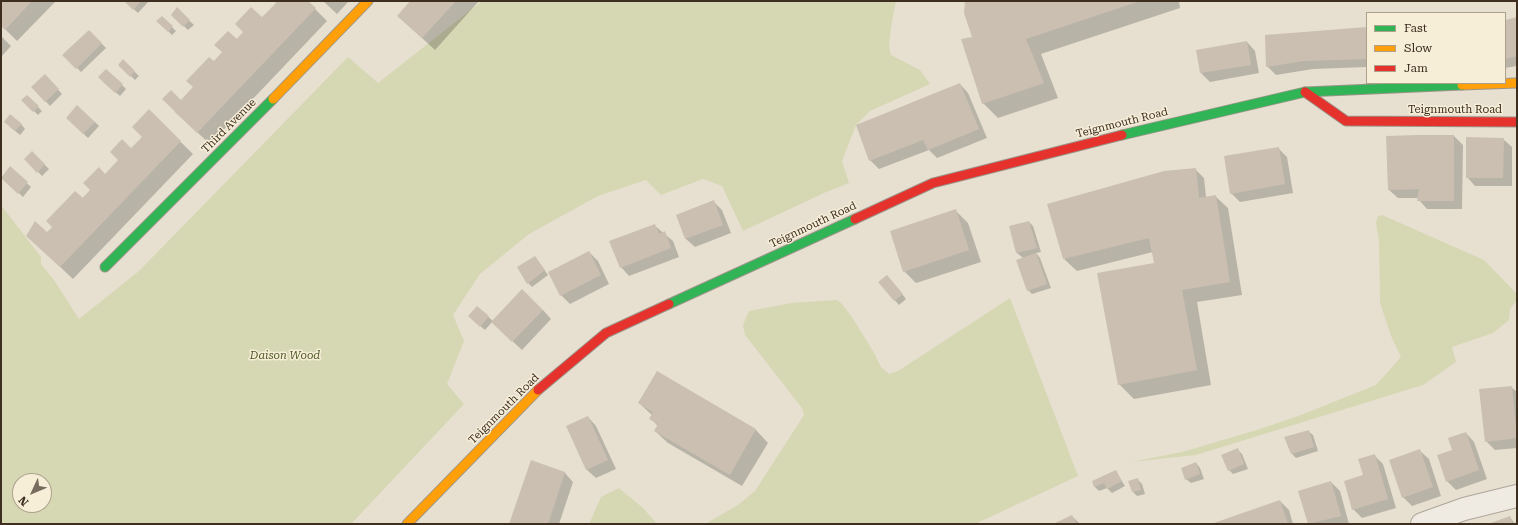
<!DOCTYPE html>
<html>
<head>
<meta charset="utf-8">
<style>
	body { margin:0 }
	#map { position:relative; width:1518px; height:525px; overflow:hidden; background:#e7e0d1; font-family:"Roboto Serif",serif }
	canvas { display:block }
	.frame { position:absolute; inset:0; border:2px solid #3d2e20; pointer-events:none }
	.legend { position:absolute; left:1366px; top:12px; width:140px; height:72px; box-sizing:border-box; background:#f7eed8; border:1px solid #ada18e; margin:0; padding:5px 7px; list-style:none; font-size:12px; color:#3d2e20 }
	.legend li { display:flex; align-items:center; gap:8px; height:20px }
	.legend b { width:20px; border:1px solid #ada18e }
	.north { position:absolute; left:12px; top:473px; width:40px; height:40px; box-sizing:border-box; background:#f7eed8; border:1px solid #ada18e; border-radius:50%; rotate:226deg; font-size:11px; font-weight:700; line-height:16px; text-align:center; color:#3d2e20 }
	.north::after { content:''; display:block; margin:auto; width:14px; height:18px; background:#786c5e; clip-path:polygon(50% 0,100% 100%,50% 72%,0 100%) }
</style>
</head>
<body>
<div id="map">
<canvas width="1518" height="525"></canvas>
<div class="frame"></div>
<ul class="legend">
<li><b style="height:5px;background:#30b455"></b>Fast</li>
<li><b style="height:5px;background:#ff9f0a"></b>Slow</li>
<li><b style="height:5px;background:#e5322d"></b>Jam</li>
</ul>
<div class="north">N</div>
</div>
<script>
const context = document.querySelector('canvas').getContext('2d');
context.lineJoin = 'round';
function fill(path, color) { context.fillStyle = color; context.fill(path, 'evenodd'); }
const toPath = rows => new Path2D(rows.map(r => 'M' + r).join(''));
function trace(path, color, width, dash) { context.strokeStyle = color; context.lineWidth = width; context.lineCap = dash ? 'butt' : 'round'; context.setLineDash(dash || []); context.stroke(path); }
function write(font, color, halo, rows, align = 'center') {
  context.font = font + ' "Roboto Serif",serif'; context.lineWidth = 3; context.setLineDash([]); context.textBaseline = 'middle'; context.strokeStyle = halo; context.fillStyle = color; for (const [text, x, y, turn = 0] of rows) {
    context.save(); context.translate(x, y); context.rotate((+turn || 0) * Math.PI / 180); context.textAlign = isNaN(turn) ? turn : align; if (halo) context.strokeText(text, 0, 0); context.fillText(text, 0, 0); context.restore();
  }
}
const green = toPath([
	[482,1,896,1,891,27,889,46,891,55,920,70,930,84,870,111,856,125,842,161,849,183,824,193,743,231,722,186,703,179,661,195,646,180,598,196,529,234,480,274,453,315,464,341,447,384,464,404,351,524,1,524,1,205,41,257,41,264,54,280,79,319,139,271,348,57,378,83],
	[20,481,44,481,44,505,20,505],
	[1382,215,1484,260,1517,294,1517,300,1510,309,1509,320,1493,333,1452,347,1456,362,1423,385,1196,455,1131,462,1182,452,1257,430,1301,415,1376,385,1401,357,1391,336,1380,303,1379,242,1376,223,1378,216],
	[1010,298,1078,476,975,524,705,524,738,505,755,491,804,415,802,408,745,335,743,325,749,311,791,303,837,300,842,304,852,317,873,351,881,367,889,374,898,371],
	[619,488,643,508,657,524,589,524,601,497]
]);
const shadow = toPath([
	[1,1,56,1,17,41,1,25],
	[125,1,149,1,138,13],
	[275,1,307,1,327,21,210,144,175,112,181,101,214,63,244,32,262,19,277,3],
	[323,1,349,1,337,14],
	[412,1,479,1,435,50,398,16],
	[966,1,1179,1,1180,8,1041,54,1058,98,998,118,983,103,974,38],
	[177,9,194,25,188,30,172,15],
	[162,17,176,31,172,35,158,21],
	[1517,18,1517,66,1505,68,1505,21],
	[1367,28,1367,67,1313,69,1276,75,1267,66],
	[89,31,106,48,81,72,64,55],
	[1,36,11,46,1,57],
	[1247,42,1255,51,1259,73,1210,82,1201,73],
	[123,61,139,76,135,80,120,65],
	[45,75,62,94,50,106,32,87],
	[103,82,122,85,126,89,120,96],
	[960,84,968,93,987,138,937,158,929,150,879,169,870,160],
	[27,96,42,111,38,115,22,100],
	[149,111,193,154,73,279,40,248,47,234,143,137],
	[67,118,95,122,99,126,88,138],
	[21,124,25,129,20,135,9,126],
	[1454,136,1463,145,1462,209,1427,209,1419,200,1419,198,1398,198,1389,190],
	[1503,139,1512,147,1512,186,1475,186,1467,177],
	[1278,148,1287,157,1293,193,1240,202,1231,193],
	[32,153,49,169,42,176,26,159],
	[10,168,31,187,23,197,2,177],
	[1195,169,1204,178,1206,197,1215,196,1228,208,1242,295,1197,302,1211,385,1134,399,1119,384,1156,263,1153,252,1077,271,1064,259],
	[713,201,722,210,731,233,695,247,686,239,677,215],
	[956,211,968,223,981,262,916,283,904,271],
	[1029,222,1033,226,1041,252,1036,253,1040,258,1051,288,1032,294,1028,290,1023,258,1017,253,1010,227],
	[654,225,673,241,679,257,629,276,621,267],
	[589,252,598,261,609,284,570,304,561,295],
	[535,257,548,275,532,287,528,283],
	[891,280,906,299,899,305,879,282],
	[477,307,493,321,543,310,551,319,522,350,492,322,485,330,473,320],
	[657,373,756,430,768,443,742,486,668,443,655,431,658,426,651,419,652,415,639,403],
	[1511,387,1517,392,1517,448,1495,450,1486,441],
	[588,417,596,426,616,469,596,478,587,470,567,426],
	[1308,431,1313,435,1318,451,1296,458,1292,454],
	[1466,433,1474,442,1487,479,1456,490,1447,481,1453,451],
	[1238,450,1242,454,1248,469,1233,474,1229,470],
	[1420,451,1429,459,1441,496,1412,506,1403,497],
	[1374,455,1383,464,1396,508,1362,518,1353,509,1364,476],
	[532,462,565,473,573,482,559,524,511,524],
	[1196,463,1200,468,1204,479,1191,483,1186,479],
	[1116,472,1125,486,1112,493,1107,488,1099,491,1095,487,1093,482],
	[1138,480,1142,484,1145,494,1137,496,1133,492,1130,482],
	[1331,482,1340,491,1349,524,1309,524,1299,492],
	[1280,501,1289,510,1293,524,1213,524],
	[1072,516,1080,524,1055,524],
	[1510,517,1515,524,1490,524]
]);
const building = toPath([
	[1,1,32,1,5,30,1,26],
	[124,1,141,1,133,10],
	[274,1,308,1,316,8,197,133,162,99,171,90,181,100,193,87,186,81,209,57,214,61,222,52,214,45,228,31,237,39,243,32,235,24,251,7,262,17,276,3],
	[410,1,456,1,422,38,397,16],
	[965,1,1140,1,1026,39,1044,83,982,104,961,39,972,37,964,13],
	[177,7,190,20,183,27,171,15],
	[162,16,173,26,168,32,156,21],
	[1517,17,1517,56,1505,59,1505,20],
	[1367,27,1367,59,1303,61,1266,67,1265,35],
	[89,30,102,43,76,69,62,55],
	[1247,41,1251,65,1200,73,1196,50],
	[123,59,135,71,130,77,118,65],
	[106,69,123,84,115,93,98,77],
	[45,74,59,89,45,102,31,87],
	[960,83,979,129,928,150,923,140,869,161,856,125],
	[27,95,39,106,33,112,21,100],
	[77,105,95,122,83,134,66,118],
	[149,109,181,141,60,267,26,236,35,221,47,232,52,227,46,221,75,191,83,198,90,190,83,183,99,167,105,174,118,160,110,152,122,139,131,148,142,137,132,127],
	[10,114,22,124,15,131,4,122],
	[1416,135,1454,135,1454,201,1417,201,1419,189,1388,190,1386,136],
	[1466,137,1504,138,1503,178,1466,178],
	[1279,147,1285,184,1230,194,1224,156],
	[32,151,45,164,37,173,24,159],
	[10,166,28,182,18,194,1,178],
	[1196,168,1199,198,1216,195,1230,282,1182,290,1197,370,1118,385,1097,273,1154,263,1149,238,1063,259,1047,204,1164,171],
	[714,200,723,225,685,239,676,215],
	[956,209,969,250,903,272,890,231],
	[1029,221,1037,248,1016,253,1009,226],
	[655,224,659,234,665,231,671,248,620,268,609,241],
	[589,251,601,275,560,296,548,272],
	[1036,253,1047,284,1027,291,1016,260],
	[535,256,545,270,527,284,517,267],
	[887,275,903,294,894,301,878,282],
	[522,289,543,310,512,342,491,322],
	[477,306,489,316,480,327,468,316],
	[657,371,756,429,730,475,654,431,658,424,649,419,653,412,638,403],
	[1512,386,1517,438,1485,442,1479,389],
	[588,416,608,460,586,470,566,426],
	[1309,430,1314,447,1291,454,1284,437],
	[1466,432,1479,470,1446,482,1437,455,1452,450,1448,438],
	[1238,448,1244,464,1228,471,1221,455],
	[1420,449,1433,487,1402,498,1389,460],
	[1375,454,1388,499,1352,510,1344,481,1363,475,1358,459],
	[531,460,565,472,548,524,509,524],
	[1196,462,1200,474,1185,480,1181,468],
	[1116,470,1122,481,1107,489,1104,483,1094,487,1092,481],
	[1138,478,1141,490,1132,492,1128,481],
	[1331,481,1341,516,1308,524,1298,491],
	[1280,500,1288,524,1211,524],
	[1072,515,1077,524,1053,524],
	[1510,516,1513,524,1488,524]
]);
const street = toPath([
	[1422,524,1464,509,1517,496]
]);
const fast = toPath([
	[1122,135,1305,92,1462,85],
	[105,267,273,99],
	[669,304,855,219]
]);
const slow = toPath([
	[1462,85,1517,83],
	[273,99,368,1],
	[407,524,538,390]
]);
const jam = toPath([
	[1305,92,1346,121,1517,122],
	[855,219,933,183,1122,135],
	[538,390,606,333,669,304]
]);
const streetNames = [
	["Teignmouth Road",1455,110],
	["Teignmouth Road",1122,123,-14],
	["Third Avenue",229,126,-45],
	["Teignmouth Road",813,225,-25],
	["Teignmouth Road",504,409,-45]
];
const parkNames = [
	["Daison Wood",285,356]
];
fill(green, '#d6d7b3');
fill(shadow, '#0003');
fill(building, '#cbbfb2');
trace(street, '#ada599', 24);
trace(fast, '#9c958a', 11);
trace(slow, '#9c958a', 11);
trace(jam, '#9c958a', 11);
trace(street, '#efebe3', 22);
trace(fast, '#30b455', 9);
trace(slow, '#ff9f0a', 9);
trace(jam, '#e5322d', 9);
write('11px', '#3d2e20', '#f7eed8', streetNames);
write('italic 11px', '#4d5a26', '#f7eed8', parkNames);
</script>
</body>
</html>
